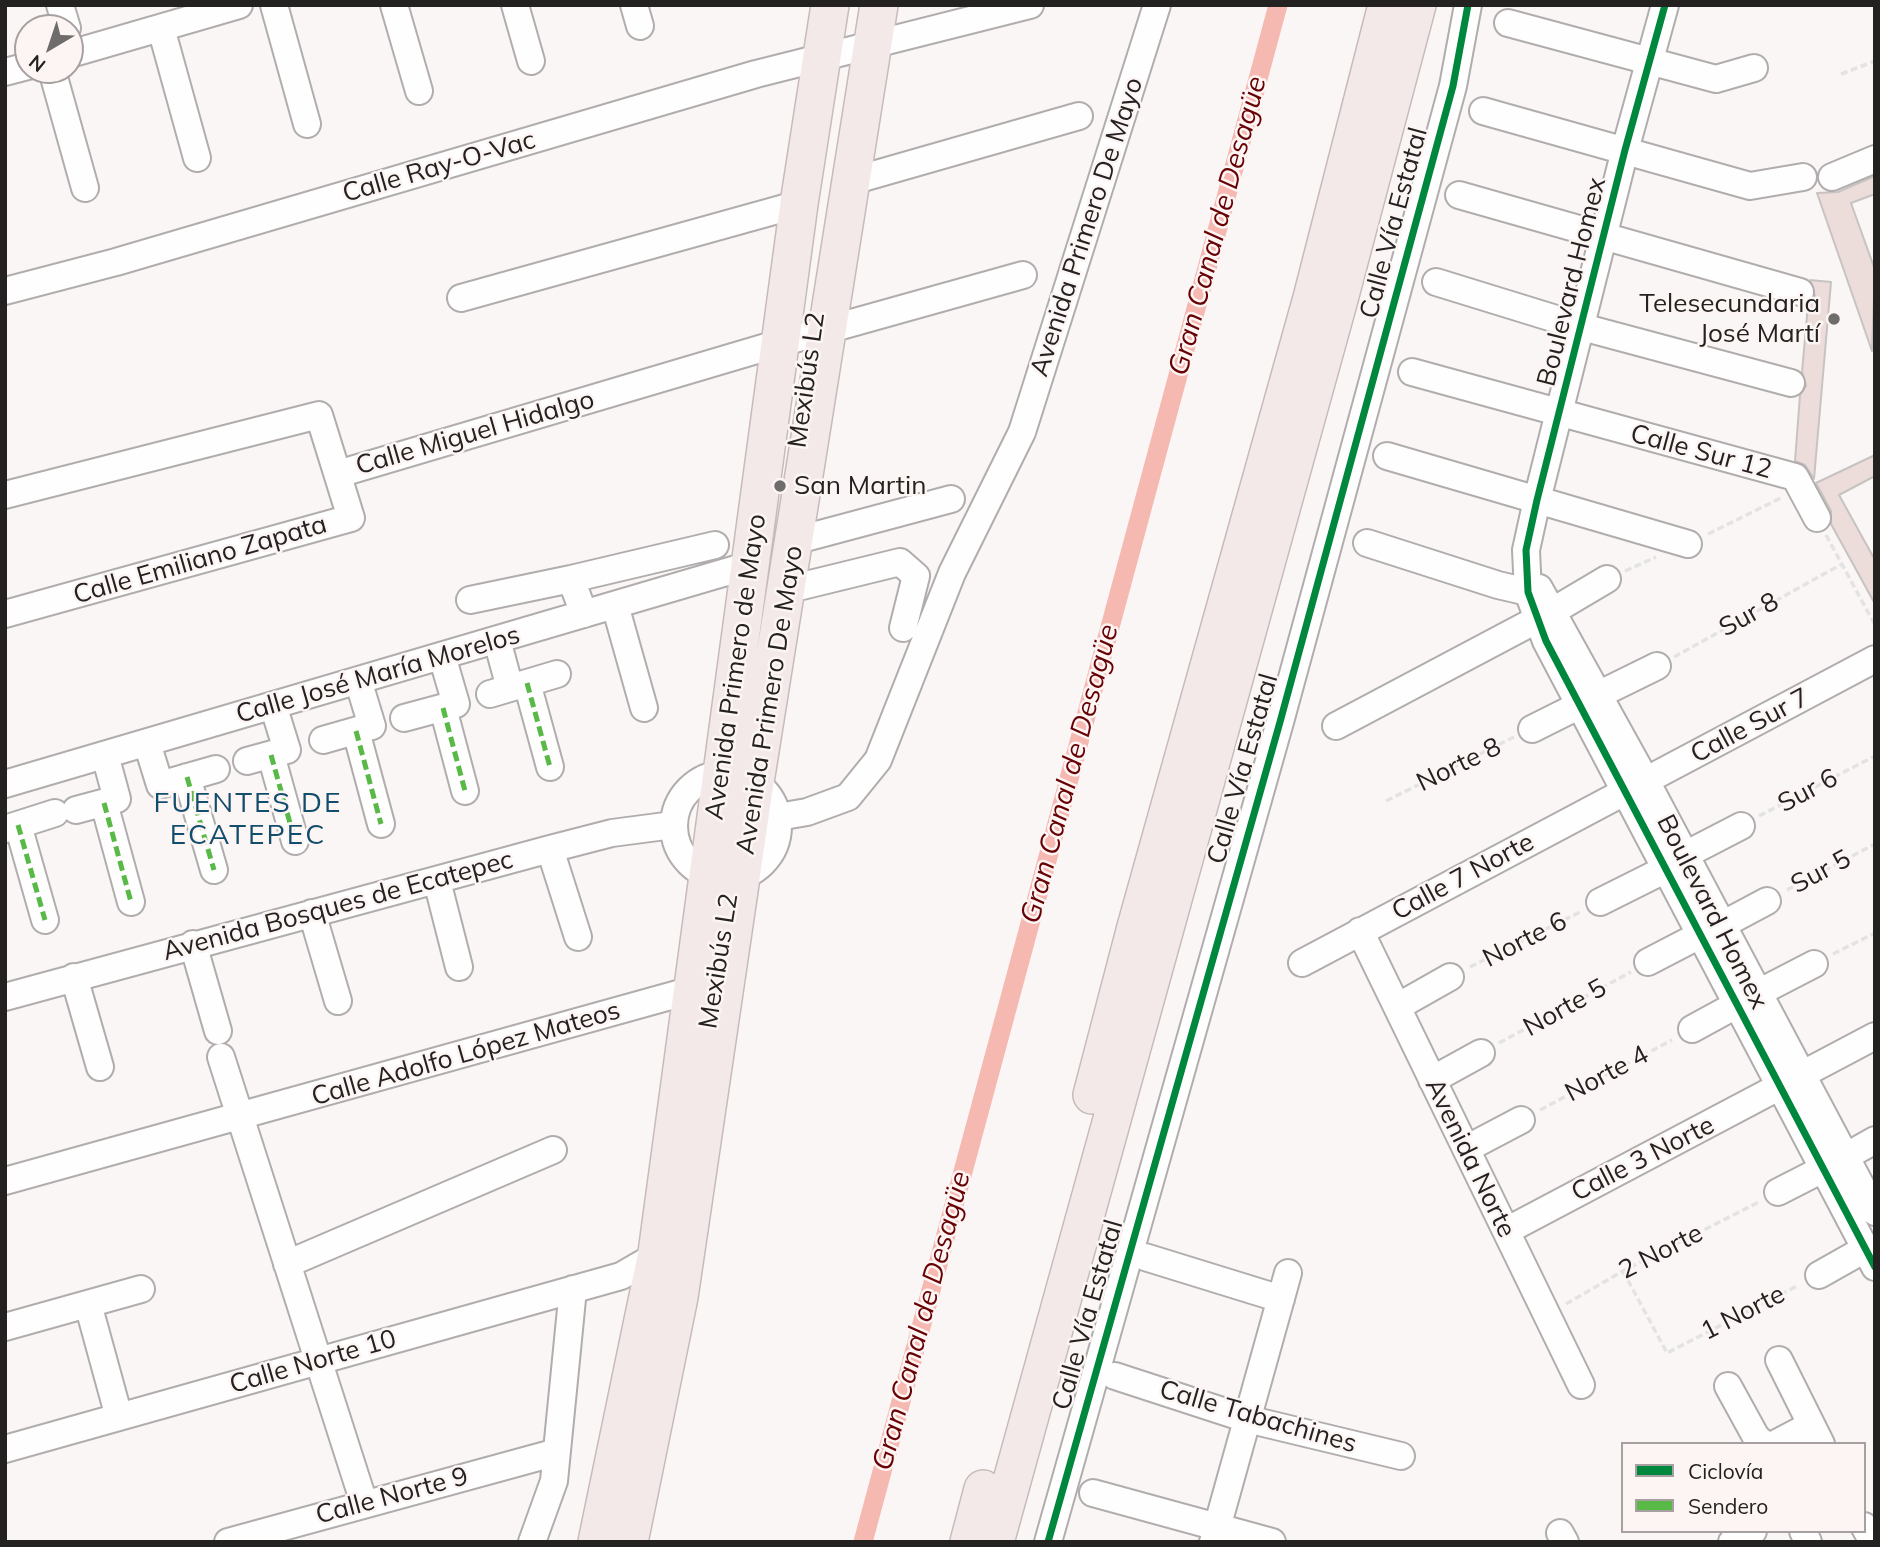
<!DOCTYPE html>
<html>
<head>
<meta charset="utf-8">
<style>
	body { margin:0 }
	#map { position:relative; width:1880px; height:1547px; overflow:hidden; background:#fbf6f6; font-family:Mulish,sans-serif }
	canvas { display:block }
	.frame { position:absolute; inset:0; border:7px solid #242121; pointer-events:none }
	.legend { position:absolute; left:1621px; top:1442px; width:245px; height:91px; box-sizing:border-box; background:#fdf5f4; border:2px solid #a6a0a0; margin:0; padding:9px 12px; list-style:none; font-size:21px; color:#242121 }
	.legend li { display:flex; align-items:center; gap:14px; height:35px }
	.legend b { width:35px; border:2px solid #a6a0a0 }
	.north { position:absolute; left:14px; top:14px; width:70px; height:70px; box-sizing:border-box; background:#fdf5f4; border:2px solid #a6a0a0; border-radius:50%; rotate:219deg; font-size:19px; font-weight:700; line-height:28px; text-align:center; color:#242121 }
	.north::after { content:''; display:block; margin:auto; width:24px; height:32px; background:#6f6c6c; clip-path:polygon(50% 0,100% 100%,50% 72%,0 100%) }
</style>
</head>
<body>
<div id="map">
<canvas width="1880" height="1547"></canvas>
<div class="frame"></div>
<ul class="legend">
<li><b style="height:9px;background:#00873e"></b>Ciclovía</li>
<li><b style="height:9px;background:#58b947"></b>Sendero</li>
</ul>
<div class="north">N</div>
</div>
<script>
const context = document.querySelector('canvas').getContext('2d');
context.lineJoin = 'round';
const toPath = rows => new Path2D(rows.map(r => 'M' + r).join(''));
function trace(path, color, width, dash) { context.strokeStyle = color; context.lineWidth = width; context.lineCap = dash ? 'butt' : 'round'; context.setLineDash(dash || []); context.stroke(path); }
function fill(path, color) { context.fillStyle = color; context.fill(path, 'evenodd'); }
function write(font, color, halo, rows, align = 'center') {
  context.font = font + ' Mulish,sans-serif'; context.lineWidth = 5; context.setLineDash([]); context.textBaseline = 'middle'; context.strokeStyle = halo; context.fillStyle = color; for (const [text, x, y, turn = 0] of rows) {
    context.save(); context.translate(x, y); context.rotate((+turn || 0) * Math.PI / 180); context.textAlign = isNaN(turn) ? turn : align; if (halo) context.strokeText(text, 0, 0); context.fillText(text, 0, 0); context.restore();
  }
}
const canal = toPath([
	[863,1542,1278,5]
]);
const building = toPath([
	[1875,176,1875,194,1851,203,1875,270,1872,351,1817,193,1838,192,1875,176],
	[1810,280,1831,282,1814,479,1805,465,1795,461,1800,395,1806,386,1802,372,1808,305,1815,296,1810,280],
	[1875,455,1875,476,1839,495,1875,560,1875,604,1831,524,1831,511,1816,483,1875,455]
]);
const path = toPath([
	[1841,74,1875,61],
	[1708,534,1783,497],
	[1826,535,1875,625],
	[1625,571,1656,557],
	[1674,657,1842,564],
	[1386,801,1514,737],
	[1759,816,1875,756],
	[1787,890,1875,844],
	[1833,954,1875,933],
	[1470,967,1582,911],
	[1499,1043,1631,972],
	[1540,1110,1672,1040],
	[1623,1271,1667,1353,1799,1285],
	[1566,1304,1623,1271,1761,1201]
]);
const minor = toPath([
	[60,5,67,28],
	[274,5,307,124],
	[394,5,419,91],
	[515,5,531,61],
	[634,5,640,26],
	[1665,5,1625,150,1537,500,1526,550,1528,592,1546,641,1875,1267],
	[1508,23,1716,79,1754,68],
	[161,28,197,158],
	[70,54,239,5],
	[52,70,85,188],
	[5,72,28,66],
	[1483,111,1750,186,1803,177],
	[1832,177,1875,159],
	[852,181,1079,116],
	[1459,195,1800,292],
	[1436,282,1582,327,1791,383],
	[5,291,116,262,756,74,1030,5],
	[461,298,799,204],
	[1412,372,1795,477,1817,518],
	[1387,456,1688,544],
	[338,474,780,343,1023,275],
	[5,495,319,415,351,518,5,614],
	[794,541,951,499],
	[1367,543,1498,585,1528,592,1539,588],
	[788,583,802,586,900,562,916,576,903,628],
	[1539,588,1646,781,1875,1212],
	[470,600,571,579],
	[615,605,644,708],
	[584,614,571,579,715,545],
	[497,640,510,688],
	[527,683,550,767],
	[490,694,557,674],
	[1598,695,1657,666],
	[443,708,465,791],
	[404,718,456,704,442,656],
	[1336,726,1553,611,1607,579],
	[1532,729,1580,705],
	[356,731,381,824],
	[323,740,372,726,358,680],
	[147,743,160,785,216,769],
	[271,755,295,841],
	[247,761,287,750,273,705],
	'674 826a52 52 0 1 1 104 0a52 52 0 1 1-104 0Z',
	[187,777,214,870],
	[5,784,750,565],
	[104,803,131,902],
	[76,810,117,799,105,755],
	[778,817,807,812,848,797,878,760,952,573,1022,432,1157,5],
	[18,825,45,920],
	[5,829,55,813],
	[550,849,578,937],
	[1685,855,1741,826],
	[437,881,459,967],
	[1600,902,1666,869],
	[312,913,338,1001],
	[1722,925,1767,901],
	[1360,931,1581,1385],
	[193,944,218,1031],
	[1648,962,1700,935],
	[1302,963,1875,659],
	[74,977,100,1067],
	[1758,993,1814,964],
	[5,997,550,849,612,833,673,825],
	[1397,1007,1450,977],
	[1692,1029,1736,1005],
	[221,1057,364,1503],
	[1432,1080,1481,1053],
	[1466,1149,1521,1120],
	[1845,1157,1875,1140],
	[5,1181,692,990],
	[1778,1192,1823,1169],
	[1506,1231,1875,1036],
	[1145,1257,1281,1299],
	[287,1264,553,1150],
	[1819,1275,1865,1249],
	[88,1304,119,1417],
	[5,1327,141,1289],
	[1779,1360,1821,1444],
	[1115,1376,1247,1419,1401,1456],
	[1728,1386,1756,1437,1764,1444],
	[1775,1444,1811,1425],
	[5,1449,621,1276,666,1250],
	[1093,1493,1272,1542],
	[1864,1526,1873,1542],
	[1803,1531,1808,1542],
	[1560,1533,1565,1542],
	[228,1542,557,1452],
	[532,1542,554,1481,573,1289],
	[1048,1542,1280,722,1453,86,1468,5],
	[1213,1542,1288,1273],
	[1732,1542,1753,1531]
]);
const highway = toPath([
	[1092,1095,1136,927,1312,298,1387,5],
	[597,1542,657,1253,799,204,830,5],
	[629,1542,679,1297,755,782,879,5],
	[969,1542,983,1489],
	[995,1542,1338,303,1417,5]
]);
const quiet = toPath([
	[527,683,550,767],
	[443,708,465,791],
	[356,731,381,824],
	[271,755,295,841],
	[187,777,214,870],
	[104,803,131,902],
	[18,825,45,920]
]);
const cycleway = toPath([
	[1665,5,1625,150,1537,500,1526,550,1528,592,1546,641,1875,1267],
	[1048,1542,1280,722,1453,86,1468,5]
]);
const markers = [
	[1834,319,7,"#6f6c6c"],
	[780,486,7,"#6f6c6c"]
];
const streetNames = [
	["Calle Ray-O-Vac",439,167,-16],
	["Calle Vía Estatal",1394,223,-75],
	["Avenida Primero De Mayo",1087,227,-72],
	["Boulevard Homex",1572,282,-76],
	["Mexibús L2",807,380,-82],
	["Calle Miguel Hidalgo",475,433,-16],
	["Calle Sur 12",1701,452,15],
	["Calle Emiliano Zapata",200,560,-16],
	["Sur 8",1749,615,-29],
	["Avenida Primero de Mayo",736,667,-82],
	["Calle José María Morelos",378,675,-16],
	["Avenida Primero De Mayo",770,700,-81],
	["Calle Sur 7",1750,726,-28],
	["Norte 8",1459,765,-26],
	["Calle Vía Estatal",1243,769,-74],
	["Sur 6",1808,791,-28],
	["Sur 5",1821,872,-28],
	["Calle 7 Norte",1463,877,-28],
	["Avenida Bosques de Ecatepec",338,906,-15],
	["Boulevard Homex",1712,912,63],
	["Norte 6",1525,940,-27],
	["Mexibús L2",719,961,-81],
	["Norte 5",1565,1008,-29],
	["Calle Adolfo López Mateos",466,1054,-16],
	["Norte 4",1607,1074,-28],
	["Avenida Norte",1470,1158,64],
	["Calle 3 Norte",1643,1159,-27],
	["2 Norte",1661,1252,-27],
	["1 Norte",1743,1313,-27],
	["Calle Vía Estatal",1088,1315,-74],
	["Calle Norte 10",313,1362,-16],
	["Calle Tabachines",1258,1417,16],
	["Calle Norte 9",392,1496,-15]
];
const poiNames = [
	["Telesecundaria",1820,304],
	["José Martí",1820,334],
	["San Martin",794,486,"left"]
];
const waterNames = [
	["Gran Canal de Desagüe",1218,226,-75],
	["Gran Canal de Desagüe",1070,774,-75],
	["Gran Canal de Desagüe",922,1321,-75]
];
const neighbourhoodNames = [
	["FUENTES DE",248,804],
	["ECATEPEC",248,836]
];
trace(canal, '#f5b9b1', 19);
fill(building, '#ecddda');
trace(building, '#c7c3c3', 2);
trace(minor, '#b1adad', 30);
trace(highway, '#c7bbba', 40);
trace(path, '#e4e3e3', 3.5, [7, 3.5]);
trace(minor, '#fefefe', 26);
trace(highway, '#f3e9e8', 37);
trace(quiet, '#58b947', 5, [10, 5]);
trace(cycleway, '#00873e', 7);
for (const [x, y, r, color] of markers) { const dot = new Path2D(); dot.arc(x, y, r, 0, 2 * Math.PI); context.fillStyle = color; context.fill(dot); trace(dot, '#fdf5f4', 2.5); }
write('26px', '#242121', '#fdf5f4', streetNames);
write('26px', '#242121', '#fdf5f4', poiNames, 'right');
write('italic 28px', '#670104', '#fdf5f4', waterNames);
context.letterSpacing = '2px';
write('28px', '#114d6d', '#fdf5f4', neighbourhoodNames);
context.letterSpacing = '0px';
</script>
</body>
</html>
